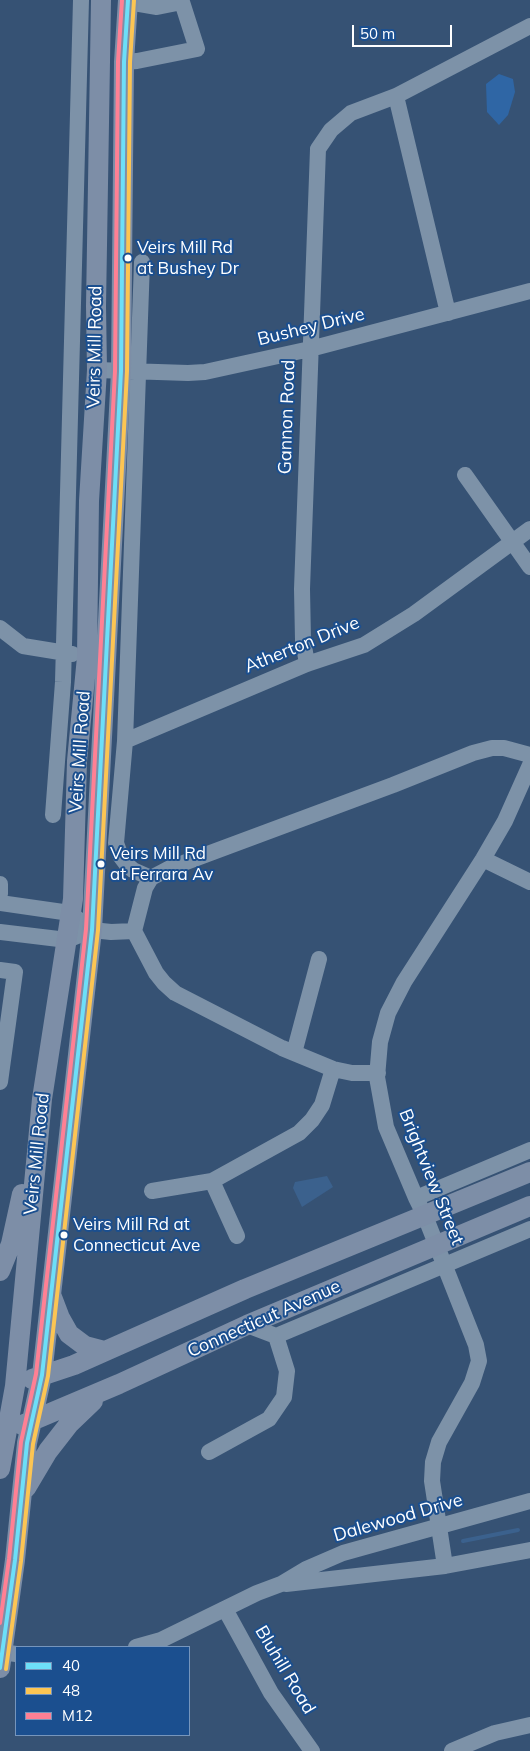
<!DOCTYPE html>
<html>
<head>
<meta charset="utf-8">
<style>
	body { margin:0 }
	#map { position:relative; width:530px; height:1751px; overflow:hidden; background:#365274; font-family:Mulish,sans-serif }
	canvas { display:block }
	.legend { position:absolute; left:15px; top:1646px; width:175px; height:90px; box-sizing:border-box; background:#1b4f8f; border:1px solid #7695bc; margin:0; padding:6px 9px; list-style:none; font-size:15px; color:#fff }
	.legend li { display:flex; align-items:center; gap:10px; height:25px }
	.legend b { width:25px; border:1px solid #7695bc }
	.scale { position:absolute; left:352px; top:25px; width:100px; height:22px; box-sizing:border-box; border:2px solid #fff; border-top:0; padding-left:6px; font-size:15px; line-height:18px; white-space:nowrap; color:#fff; -webkit-text-stroke:4px #1b4f8f; paint-order:stroke }
</style>
</head>
<body>
<div id="map">
<canvas width="530" height="1751"></canvas>
<ul class="legend">
<li><b style="height:6px;background:#6ddff8"></b>40</li>
<li><b style="height:6px;background:#fcc553"></b>48</li>
<li><b style="height:6px;background:#ff8094"></b>M12</li>
</ul>
<div class="scale">50 m</div>
</div>
<script>
const context = document.querySelector('canvas').getContext('2d');
context.lineJoin = 'round';
function fill(path, color) { context.fillStyle = color; context.fill(path, 'evenodd'); }
const toPath = rows => new Path2D(rows.map(r => 'M' + r).join(''));
function trace(path, color, width, dash) { context.strokeStyle = color; context.lineWidth = width; context.lineCap = dash ? 'butt' : 'round'; context.setLineDash(dash || []); context.stroke(path); }
function write(font, color, halo, rows, align = 'center') {
  context.font = font + ' Mulish,sans-serif'; context.lineWidth = 4; context.setLineDash([]); context.textBaseline = 'middle'; context.strokeStyle = halo; context.fillStyle = color; for (const [text, x, y, turn = 0] of rows) {
    context.save(); context.translate(x, y); context.rotate((+turn || 0) * Math.PI / 180); context.textAlign = isNaN(turn) ? turn : align; if (halo) context.strokeText(text, 0, 0); context.fillText(text, 0, 0); context.restore();
  }
}
const green = toPath([
	[499,74,513,79,515,92,508,115,499,125,487,112,486,84]
]);
const water = toPath([
	[327,1176,333,1187,302,1207,293,1188,295,1182]
]);
const stream = toPath([
	[463,1541,518,1530]
]);
const minor = toPath([
	[124,62,137,61,197,49,182,2,157,7,128,2],
	[396,96,448,313],
	[142,262,125,741,116,843,121,857,127,865,133,870,151,878],
	[97,370,188,373,205,372,310,349,530,291],
	[465,475,530,567],
	[0,628,23,646,72,654],
	[307,664,303,640,302,589,318,149,331,130,351,113,396,96,530,26],
	[125,741,307,664,364,645,414,614,530,529],
	[53,815,63,682,81,0],
	[483,859,530,882],
	[0,884,0,894],
	[0,903,70,913,92,930],
	[134,931,156,973,164,983,175,993,282,1048,333,1069,352,1073,378,1073],
	[0,932,67,940,92,930,111,932,134,931,145,888,151,878,170,868,393,785,473,753,492,748,504,748,530,755],
	[0,970,15,972,0,1082],
	[294,1053,319,959],
	[212,1181,237,1236],
	[152,1191,212,1181,299,1133,312,1120,322,1105,333,1069],
	[416,1198,530,1150],
	[247,1325,276,1336,530,1229],
	[209,1452,269,1419,284,1397,287,1371,276,1336],
	[445,1566,432,1481,433,1462,439,1442,472,1383,479,1361,476,1345,425,1216,416,1198,386,1127,377,1077,380,1042,388,1013,404,982,483,859,505,821,530,765],
	[286,1584,445,1566,530,1550],
	[225,1609,271,1693,312,1751],
	[136,1647,161,1640,257,1593,281,1584,306,1569,343,1553,530,1501],
	[2,1652,16,1654],
	[452,1751,495,1733,530,1725]
]);
const major = toPath([
	[0,1271,11,1244,22,1194],
	[52,1297,60,1318,69,1334,85,1346,104,1351],
	[32,1379,74,1365,245,1289,530,1172],
	[22,1425,119,1384,247,1325,530,1206],
	[0,1469,15,1386,42,1099,73,899,77,761,87,657,89,501,97,370,96,306,101,0],
	[26,1488,48,1451,69,1424,93,1401],
	[0,1668,15,1560,27,1443,42,1375,92,930,121,371,124,62,128,0]
]);
const bus1 = toPath([
	[0,1668,15,1560,27,1443,42,1375,92,930,121,371,124,62,128,0]
]);
const bus2 = toPath([
	[6,1669,21,1561,33,1444,48,1376,98,930,127,371,130,62,134,0]
]);
const bus3 = toPath([
	[0,1623,9,1559,21,1442,36,1374,86,929,115,371,118,62,122,0]
]);
const markers = [
	[128,258,4.5,"#fff"],
	[101,864,4.5,"#fff"],
	[64,1235,4.5,"#fff"]
];
const busNames = [
	["Veirs Mill Rd",137,248],
	["at Bushey Dr",137,269],
	["Veirs Mill Rd",110,854],
	["at Ferrara Av",110,875],
	["Veirs Mill Rd at",73,1225],
	["Connecticut Ave",73,1246]
];
const streetNames = [
	["Bushey Drive",311,327,-14],
	["Veirs Mill Road",95,347,-89],
	["Gannon Road",287,417,-88],
	["Atherton Drive",302,645,-22],
	["Veirs Mill Road",80,752,-86],
	["Veirs Mill Road",37,1154,-84],
	["Brightview Street",431,1177,68],
	["Connecticut Avenue",264,1319,-24],
	["Dalewood Drive",398,1518,-16],
	["Bluhill Road",285,1670,59]
];
fill(green, '#2f66a5');
fill(water, '#3b618d');
trace(stream, '#3b618d', 4);
trace(minor, '#7d92a8', 16);
trace(major, '#7d8ea7', 20);
trace(bus1, '#6ddff8', 4);
trace(bus2, '#fcc553', 4);
trace(bus3, '#ff8094', 4);
for (const [x, y, r, color] of markers) { const dot = new Path2D(); dot.arc(x, y, r, 0, 2 * Math.PI); context.fillStyle = color; context.fill(dot); trace(dot, '#1b4f8f', 2); }
write('17px', '#fff', '#1b4f8f', busNames, 'left');
write('18px', '#fff', '#1b4f8f', streetNames);
</script>
</body>
</html>
